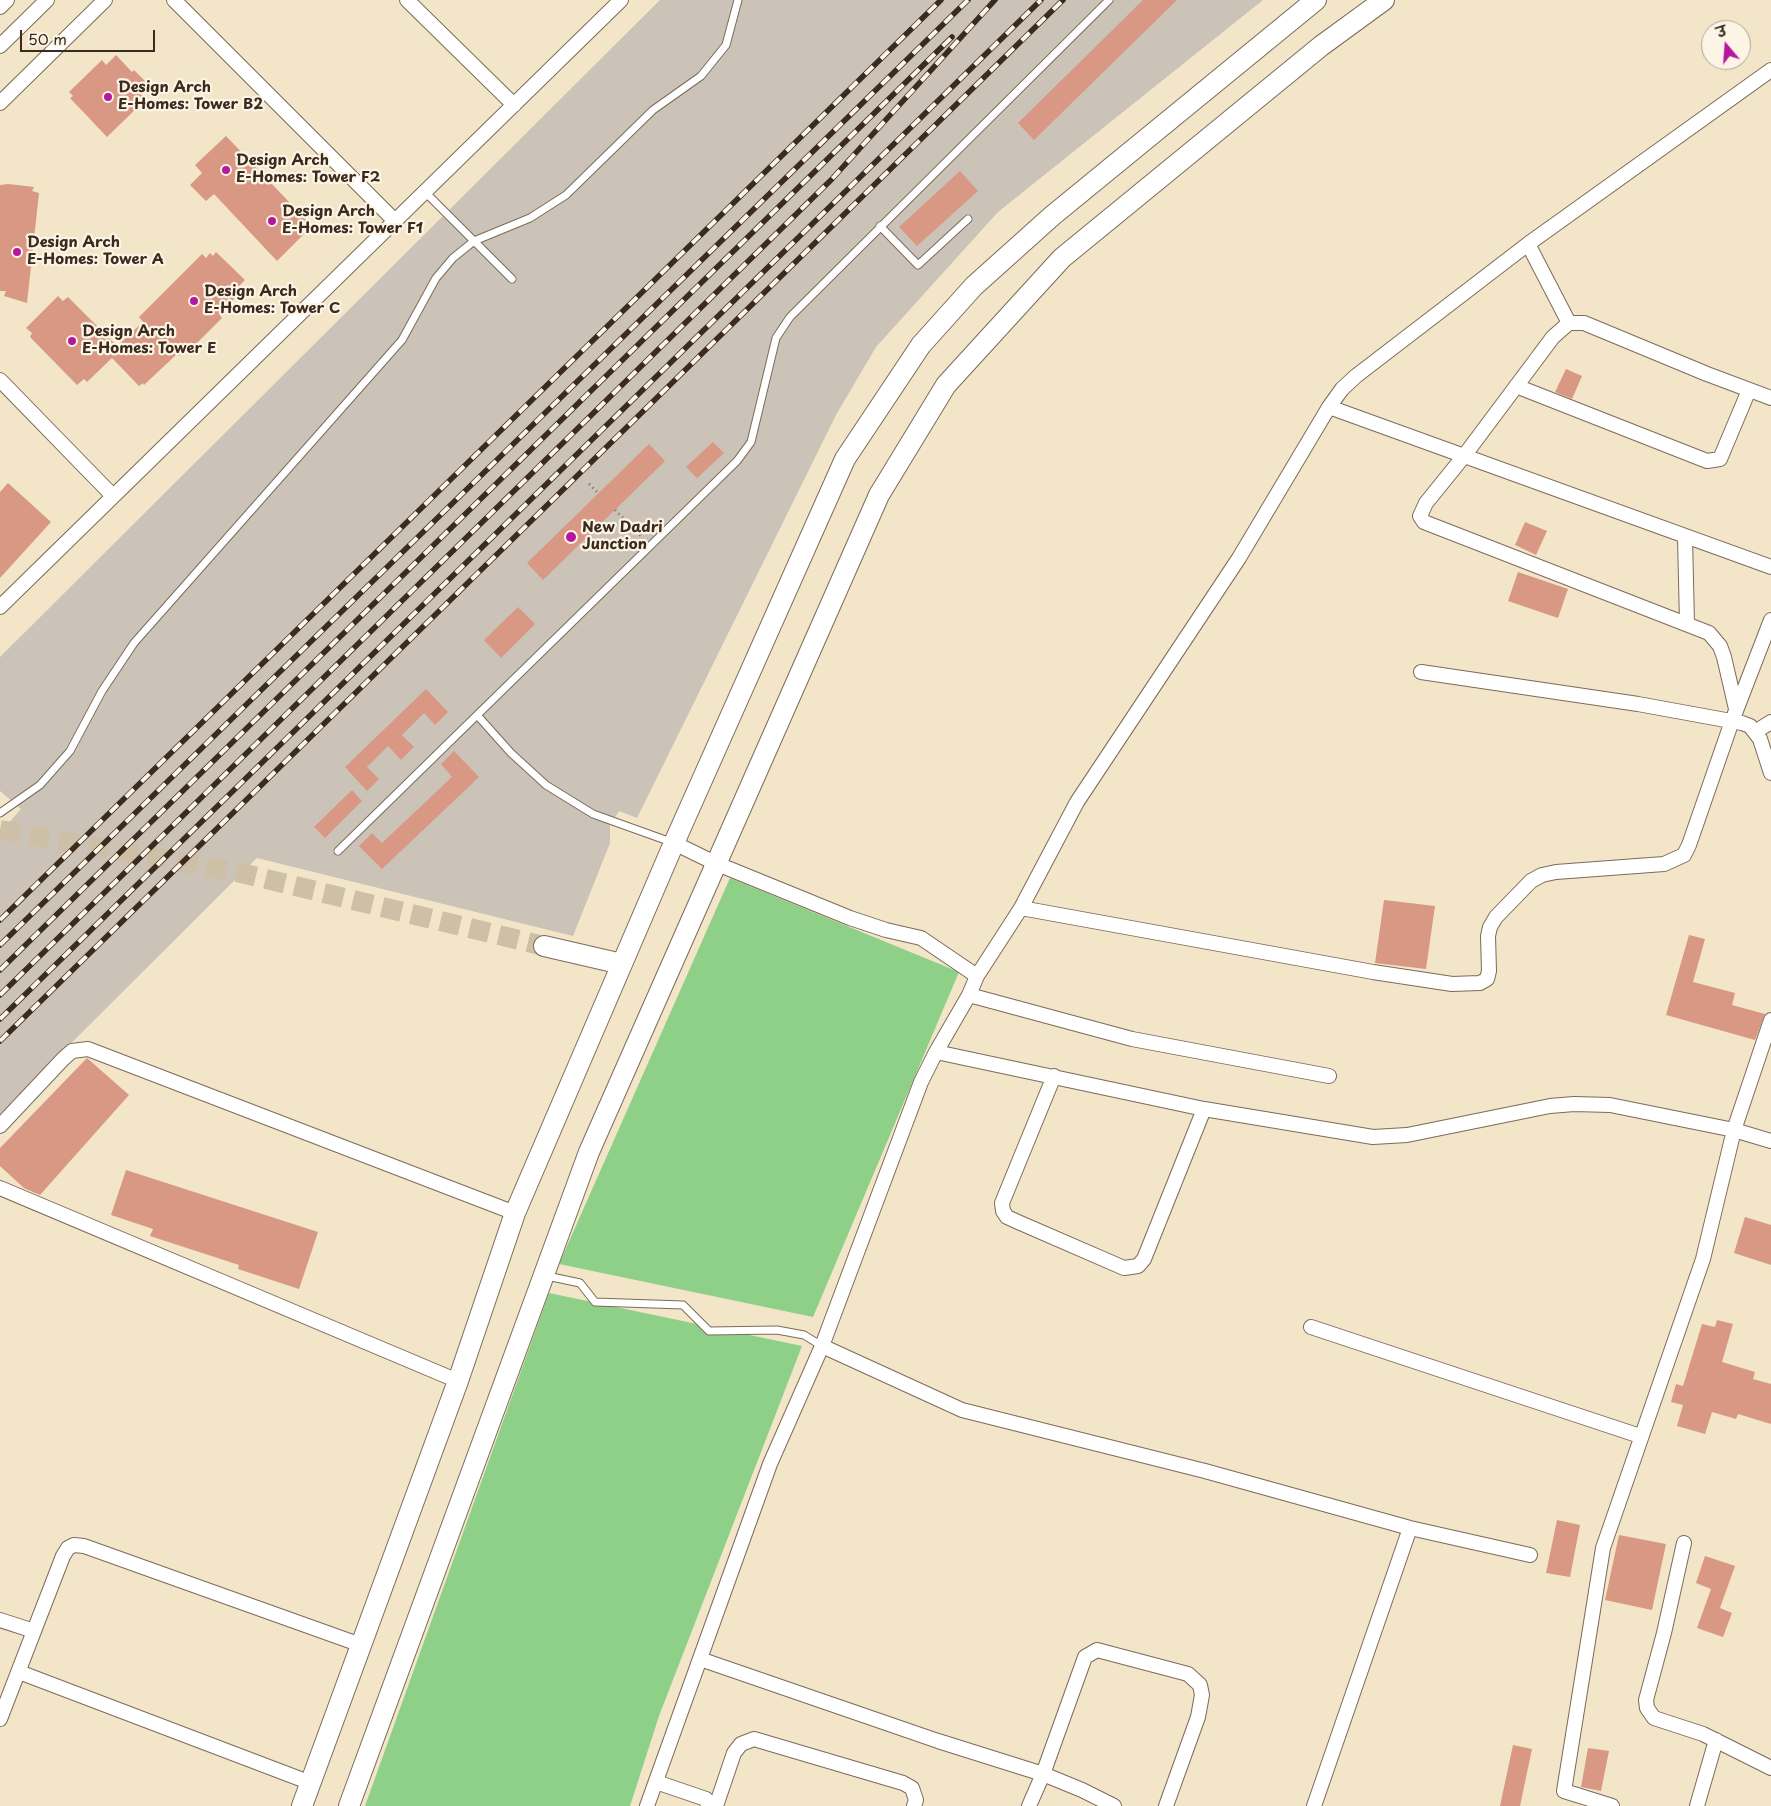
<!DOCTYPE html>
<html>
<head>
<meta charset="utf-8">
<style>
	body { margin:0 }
	#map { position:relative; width:1771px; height:1806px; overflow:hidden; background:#f2e5c8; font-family:"Playpen Sans","Playpen Sans Deva",sans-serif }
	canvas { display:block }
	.north { position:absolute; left:1701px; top:20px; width:50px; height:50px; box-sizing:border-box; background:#fcf5e5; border:1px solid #afa495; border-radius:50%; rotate:342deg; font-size:14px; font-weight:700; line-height:20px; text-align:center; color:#3b2a1e }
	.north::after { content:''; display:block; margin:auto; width:18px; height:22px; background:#b5179e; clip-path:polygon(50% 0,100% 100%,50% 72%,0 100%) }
	.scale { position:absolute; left:20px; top:30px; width:135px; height:22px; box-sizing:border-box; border:2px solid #3b2a1e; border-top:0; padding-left:6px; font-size:15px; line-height:18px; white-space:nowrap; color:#3b2a1e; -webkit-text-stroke:4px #fcf5e5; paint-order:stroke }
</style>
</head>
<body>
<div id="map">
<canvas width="1771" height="1806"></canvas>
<div class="north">उ</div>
<div class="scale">50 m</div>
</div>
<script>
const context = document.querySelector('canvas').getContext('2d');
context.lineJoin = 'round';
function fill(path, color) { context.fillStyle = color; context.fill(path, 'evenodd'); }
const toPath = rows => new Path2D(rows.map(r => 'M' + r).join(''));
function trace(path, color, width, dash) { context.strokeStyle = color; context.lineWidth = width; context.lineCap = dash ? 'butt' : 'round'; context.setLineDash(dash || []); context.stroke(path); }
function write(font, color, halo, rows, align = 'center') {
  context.font = font + ' "Playpen Sans",sans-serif'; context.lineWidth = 4.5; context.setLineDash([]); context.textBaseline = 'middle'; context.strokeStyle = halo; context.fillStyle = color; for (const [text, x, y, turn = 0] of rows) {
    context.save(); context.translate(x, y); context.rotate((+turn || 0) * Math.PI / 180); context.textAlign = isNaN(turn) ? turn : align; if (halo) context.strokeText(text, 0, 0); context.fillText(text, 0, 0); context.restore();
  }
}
const industrial = toPath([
	[660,0,1263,0,998,212,876,347,836,415,637,818,619,811,610,825,610,843,573,936,257,858,0,1114,0,833,21,809,0,791,0,657]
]);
const green = toPath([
	[730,878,959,972,813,1317,559,1264],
	[549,1293,802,1346,659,1716,630,1806,365,1806]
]);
const building = toPath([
	[1143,0,1177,0,1034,140,1018,123],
	[116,55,132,72,134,70,146,82,138,90,146,99,107,137,70,98,73,96,69,92,102,60,106,65],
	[226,136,312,226,277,261,214,194,206,201,190,185,202,173,195,165],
	[960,171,978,191,917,246,899,227],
	[8,184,34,187,32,191,39,193,27,303,4,296,6,291,0,291,0,185],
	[216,252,245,280,236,289,240,293,219,314,222,318,195,345,193,343,179,356,177,354,144,385,143,383,139,386,112,358,87,382,84,379,77,385,30,337,32,333,26,328,58,296,63,301,68,297,117,346,143,322,139,317,202,254,206,258,210,253,213,256],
	[1566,369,1582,376,1572,399,1555,392],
	[713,442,724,453,697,478,686,467],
	[649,444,665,461,543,580,527,563],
	[8,483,51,522,0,578,0,492],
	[1525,522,1547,531,1536,555,1515,545],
	[1518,572,1568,589,1558,618,1508,601],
	[518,607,535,624,501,658,484,640],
	[426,689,448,712,435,725,424,713,402,735,414,747,401,760,388,746,367,767,379,779,367,791,345,767],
	[454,751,479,777,382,869,359,846,372,833,382,843,452,777,441,764],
	[352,790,362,801,325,838,314,827],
	[1384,900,1435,906,1426,969,1375,963],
	[1689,935,1705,939,1693,982,1735,993,1732,1005,1765,1014,1755,1040,1666,1015],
	[87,1058,129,1095,40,1195,24,1188,0,1166,0,1148],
	[126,1170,318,1232,299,1289,238,1269,239,1265,150,1236,153,1229,111,1215],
	[1745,1217,1771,1225,1771,1265,1734,1253],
	[1717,1320,1733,1324,1722,1362,1755,1372,1753,1379,1771,1384,1771,1424,1738,1414,1736,1419,1712,1412,1705,1434,1677,1426,1683,1405,1671,1402,1676,1384,1683,1386,1702,1324,1715,1327],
	[1557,1520,1580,1525,1570,1577,1546,1573],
	[1619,1535,1666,1544,1652,1610,1605,1600],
	[1705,1556,1735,1566,1720,1608,1732,1613,1723,1637,1697,1628,1711,1589,1696,1583],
	[1513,1745,1532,1749,1520,1806,1500,1806],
	[1588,1748,1609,1751,1601,1791,1581,1787]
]);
const secondaryTunnel = toPath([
	[0,830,237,872,544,946]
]);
const path = toPath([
	[589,484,598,493],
	[615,510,642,537]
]);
const lane = toPath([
	[426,193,512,279],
	[880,226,918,265,968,219],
	[477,715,511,753,546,785,593,814,671,842],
	[0,813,40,785,70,751,102,691,134,643,402,340,436,278,453,258,474,241,530,218,566,195,653,110,701,76,726,45,738,0],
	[338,851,737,461,751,442,776,338,790,317,1109,0],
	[547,1276,580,1283,595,1302,683,1305,709,1331,777,1330,804,1335,822,1346]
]);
const street = toPath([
	[174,0,396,222],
	[407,0,514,105],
	[0,7,7,0],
	[0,46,47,0],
	[0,103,105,0],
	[1528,244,1569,323],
	[0,380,113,496],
	[1516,386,1707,461,1720,459,1749,390],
	[1329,407,1771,567],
	[1685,537,1687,624],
	[0,607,621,0],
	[1421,672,1638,704,1742,723,1750,726,1760,739,1771,773],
	[1736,709,1724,657,1720,646,1709,633,1424,522,1420,516,1426,503,1464,456,1553,337,1569,323,1584,323,1707,374,1771,398],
	[1755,732,1771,722],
	[674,843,715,863,850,918,886,930,921,938,977,976],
	[1021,908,1373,972,1452,984,1480,983,1487,979,1489,971,1488,936,1490,927,1496,917,1531,881,1542,875,1556,872,1664,864,1684,855,1689,845,1732,721,1771,620],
	[969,995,1132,1039,1329,1076],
	[936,1052,1204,1109,1373,1137,1407,1135,1550,1106,1574,1104,1610,1105,1734,1130,1771,1141],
	[1054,1076,1002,1203,1003,1211,1007,1217,1018,1222,1124,1268,1138,1266,1144,1259,1204,1109],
	[0,1126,63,1059,72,1051,88,1049,515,1213],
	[0,1188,458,1381],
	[1311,1327,1640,1436],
	[822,1346,962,1410,1205,1471,1410,1528,1530,1555],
	[1684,1543,1664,1633,1646,1700,1647,1708,1654,1718,1703,1734,1771,1768],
	[0,1620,34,1631],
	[700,1659,938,1741,1043,1774,1082,1790,1114,1806],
	[19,1672,311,1783],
	[0,1719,63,1556,68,1548,74,1545,84,1546,361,1645],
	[656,1782,706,1799,708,1806],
	[647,1806,770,1464,822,1346,921,1082,936,1052,969,995,977,976,1021,908,1077,802,1239,558,1329,407,1342,389,1356,376,1528,244,1771,70],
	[716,1806,734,1753,741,1744,754,1739,903,1783,912,1788,916,1800,914,1806],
	[1029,1806,1043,1774,1085,1657,1097,1650,1188,1674,1200,1685,1202,1695,1198,1717,1166,1806],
	[1314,1806,1410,1528],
	[1612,1806,1564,1791,1603,1548,1703,1259,1734,1130,1771,1020],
	[1697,1806,1716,1740]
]);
const secondary = toPath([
	[544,946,622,964],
	[302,1806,458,1381,515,1213,674,843,845,459,921,345,974,286,1052,216,1316,0],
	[349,1806,589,1152,879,495,946,385,1062,258,1321,46,1384,0]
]);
const rail = toPath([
	[0,920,941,0],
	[0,945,968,0],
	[0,970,952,37],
	[0,995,831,180,995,0],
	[0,1019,1041,0],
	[0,1041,1063,0]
]);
const markers = [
	[108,97,5,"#b5179e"],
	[226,170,5,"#b5179e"],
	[272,221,5,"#b5179e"],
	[17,252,5,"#b5179e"],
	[194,301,5,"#b5179e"],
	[72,341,5,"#b5179e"],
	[571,537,6,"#b5179e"]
];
const poiNames = [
	["Design Arch",118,88],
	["E-Homes: Tower B2",118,105],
	["Design Arch",236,161],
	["E-Homes: Tower F2",236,178],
	["Design Arch",282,212],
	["E-Homes: Tower F1",282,229],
	["Design Arch",27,243],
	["E-Homes: Tower A",27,260],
	["Design Arch",204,292],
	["E-Homes: Tower C",204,309],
	["Design Arch",82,332],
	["E-Homes: Tower E",82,349],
	["New Dadri",582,528],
	["Junction",582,545]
];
fill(industrial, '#cbc3b8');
fill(green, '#8fd088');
fill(building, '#d89884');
trace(secondaryTunnel, '#cdc0a6', 20, [20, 10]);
trace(lane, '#7b6b5a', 9);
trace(street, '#7b6b5a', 16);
trace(secondary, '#7b6b5a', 22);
trace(path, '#7b6b5a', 3, [1, 4]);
trace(lane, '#fff', 7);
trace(street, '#fff', 14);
trace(secondary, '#fff', 20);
trace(rail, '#3b2a1e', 5.5);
trace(rail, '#fcf5e5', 4, [11]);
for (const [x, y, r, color] of markers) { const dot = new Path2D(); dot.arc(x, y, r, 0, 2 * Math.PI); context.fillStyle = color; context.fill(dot); trace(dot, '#fcf5e5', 2); }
write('bold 15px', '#3b2a1e', '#fcf5e5', poiNames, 'left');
</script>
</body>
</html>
